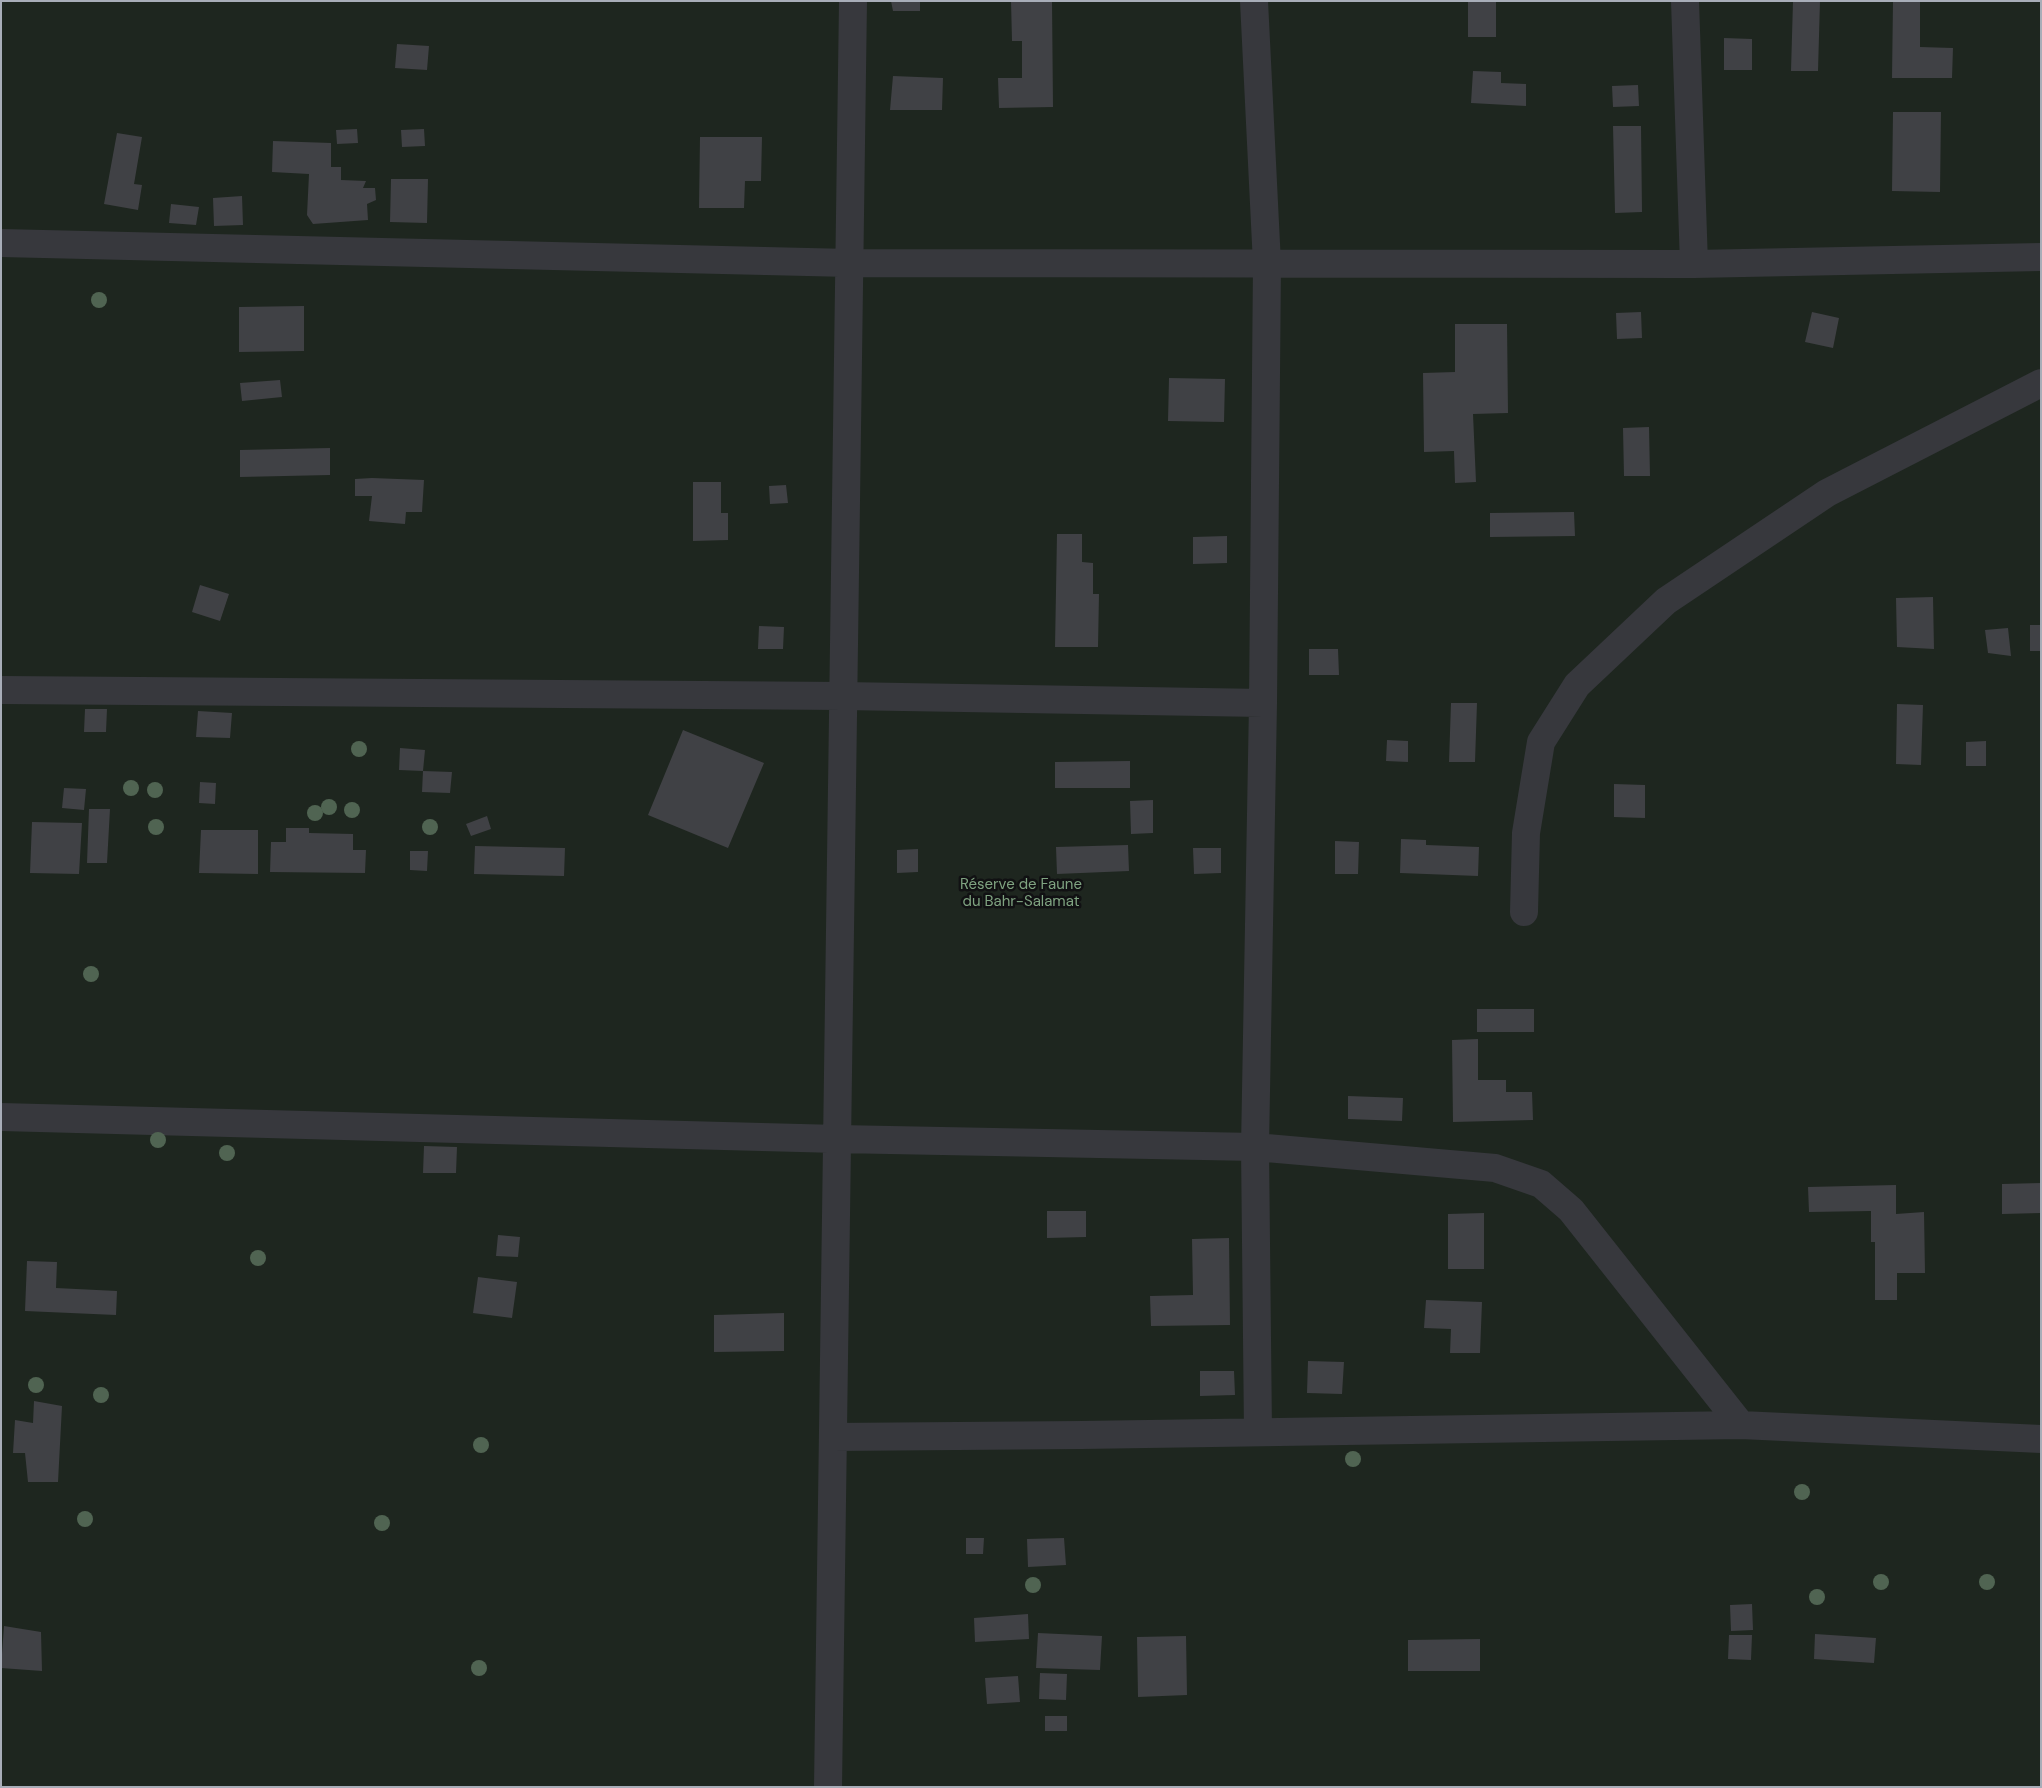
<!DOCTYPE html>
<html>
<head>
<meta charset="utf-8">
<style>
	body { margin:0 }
	#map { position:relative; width:2042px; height:1788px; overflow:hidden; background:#161618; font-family:"DM Sans",sans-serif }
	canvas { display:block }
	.frame { position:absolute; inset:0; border:2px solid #a8adb8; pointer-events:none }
</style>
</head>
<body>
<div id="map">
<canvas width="2042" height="1788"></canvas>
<div class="frame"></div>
</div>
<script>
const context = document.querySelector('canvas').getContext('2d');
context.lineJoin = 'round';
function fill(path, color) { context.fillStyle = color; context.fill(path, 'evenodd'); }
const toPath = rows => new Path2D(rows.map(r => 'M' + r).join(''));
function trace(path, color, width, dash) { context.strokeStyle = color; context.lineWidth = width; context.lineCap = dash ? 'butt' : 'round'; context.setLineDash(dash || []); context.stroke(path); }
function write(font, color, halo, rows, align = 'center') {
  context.font = font + ' "DM Sans",sans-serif'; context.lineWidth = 5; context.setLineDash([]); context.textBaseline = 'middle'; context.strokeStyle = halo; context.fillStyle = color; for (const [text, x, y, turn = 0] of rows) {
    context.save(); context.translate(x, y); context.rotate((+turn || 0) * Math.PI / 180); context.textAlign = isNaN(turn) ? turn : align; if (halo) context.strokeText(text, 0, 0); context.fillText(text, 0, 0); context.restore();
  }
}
const green = toPath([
	[1,1,2041,1,2041,1787,1,1787]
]);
const building = toPath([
	[891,1,920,1,920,11,893,11],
	[1011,1,1052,1,1053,107,999,108,998,78,1022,78,1022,41,1012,41],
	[1468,1,1496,1,1496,37,1468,37],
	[1793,1,1820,1,1818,71,1791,71],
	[1893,1,1920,1,1920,47,1953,48,1952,78,1892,78],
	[1724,38,1752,39,1752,70,1724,70],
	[397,44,429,46,427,70,395,68],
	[1473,71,1501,72,1501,83,1526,84,1526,106,1471,103],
	[893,76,943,78,942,110,890,110],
	[1638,85,1639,106,1613,107,1612,86],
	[1893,112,1941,112,1940,192,1892,191],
	[1613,126,1641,126,1642,212,1615,213],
	[357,129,358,143,337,144,336,130],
	[424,129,425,146,402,147,401,130],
	[117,133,142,137,134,184,142,185,138,210,104,204],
	[700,137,762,137,761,181,745,181,744,208,699,208],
	[273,141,331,143,331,167,341,167,341,180,366,181,363,188,375,188,376,200,367,204,368,220,313,224,307,215,309,174,272,172],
	[391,179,428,179,427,223,390,222],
	[242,196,243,225,214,226,213,198],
	[171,204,199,207,196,225,169,223],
	[304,306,304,351,239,352,239,307],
	[1641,312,1642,338,1617,339,1616,313],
	[1812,312,1839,318,1833,348,1805,342],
	[1455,324,1507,324,1508,413,1473,414,1476,482,1455,483,1454,451,1424,452,1423,373,1455,372],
	[1169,378,1225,379,1224,422,1168,421],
	[280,380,282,397,242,401,240,383],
	[1649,427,1650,476,1624,476,1623,428],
	[330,448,330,475,240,477,240,450],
	[372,478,424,480,422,512,406,512,405,524,369,521,372,496,355,496,355,479],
	[693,482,721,482,721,513,728,513,728,540,693,541],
	[786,485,788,503,770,504,769,486],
	[1574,512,1575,536,1490,537,1490,513],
	[1057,534,1082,534,1082,562,1093,563,1093,594,1099,594,1098,647,1055,647],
	[1227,536,1227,563,1193,564,1193,537],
	[200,585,229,594,220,621,192,612],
	[1933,597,1934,649,1897,647,1896,598],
	[2030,625,2041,625,2041,651,2030,651],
	[759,626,784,627,783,649,758,649],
	[2008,628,2011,656,1988,653,1985,630],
	[1309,649,1338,649,1339,675,1309,675],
	[1451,703,1477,703,1475,762,1449,762],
	[1897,704,1923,705,1921,765,1896,764],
	[85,709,107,709,106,732,84,732],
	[198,711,232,713,230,738,196,737],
	[683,730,764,763,728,848,648,815],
	[1387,740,1408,741,1408,762,1386,761],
	[1986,741,1986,766,1966,766,1966,742],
	[400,748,425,750,423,771,452,772,450,793,422,792,423,771,399,770],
	[1130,761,1130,788,1055,788,1055,762],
	[200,782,216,783,215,804,199,803],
	[1614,784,1645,785,1645,818,1614,817],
	[64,788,86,789,84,810,62,808],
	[1153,800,1153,833,1131,834,1130,801],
	[89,809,110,809,107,863,87,863],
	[487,816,491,829,471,836,466,824],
	[32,822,82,823,79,874,30,873],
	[286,828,309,828,309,833,353,834,353,850,366,850,365,873,270,872,271,842,286,842],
	[201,830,258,830,258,874,199,873],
	[1401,839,1426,840,1426,845,1479,847,1478,876,1400,873],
	[1335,841,1359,842,1358,874,1335,874],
	[1128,845,1129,871,1057,874,1056,847],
	[475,846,565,848,564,876,474,874],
	[1193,848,1221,848,1221,873,1194,874],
	[918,849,918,872,897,873,897,850],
	[410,851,428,851,427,871,410,870],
	[1477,1009,1534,1009,1534,1032,1477,1032],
	[1478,1039,1478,1080,1506,1080,1506,1092,1532,1092,1533,1120,1453,1122,1452,1040],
	[1348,1096,1403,1098,1402,1121,1348,1119],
	[424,1146,457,1147,456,1173,423,1173],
	[2041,1183,2041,1213,2002,1214,2002,1184],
	[1896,1185,1896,1214,1924,1212,1925,1273,1897,1273,1897,1300,1875,1300,1875,1242,1871,1242,1871,1211,1809,1212,1808,1187],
	[1047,1211,1086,1211,1086,1237,1047,1238],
	[1484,1213,1484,1269,1448,1269,1448,1214],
	[498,1235,520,1237,518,1257,496,1256],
	[1229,1238,1230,1325,1151,1326,1150,1296,1193,1295,1192,1239],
	[27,1261,57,1262,56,1288,117,1291,116,1315,25,1311],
	[478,1277,517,1282,512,1318,473,1313],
	[1426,1300,1482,1302,1480,1353,1450,1353,1451,1329,1424,1328],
	[784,1313,784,1351,714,1352,714,1315],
	[1308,1361,1344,1362,1342,1394,1307,1393],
	[1200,1371,1234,1371,1235,1395,1200,1396],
	[34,1401,62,1406,58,1482,28,1482,25,1453,13,1453,15,1420,33,1423],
	[966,1538,984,1538,983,1554,966,1554],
	[1064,1538,1066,1565,1028,1567,1027,1539],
	[1752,1604,1753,1630,1731,1631,1730,1605],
	[1028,1614,1029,1639,975,1642,974,1618],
	[4,1626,41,1632,42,1671,1,1668],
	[1038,1633,1102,1636,1100,1670,1036,1668],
	[1815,1634,1876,1638,1874,1663,1814,1659],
	[1729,1635,1752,1635,1751,1660,1728,1659],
	[1186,1636,1187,1695,1138,1697,1137,1637],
	[1480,1639,1480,1671,1408,1671,1408,1640],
	[1040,1673,1067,1674,1066,1700,1039,1699],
	[1018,1676,1020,1702,987,1704,985,1678],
	[1045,1716,1067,1716,1067,1731,1045,1731]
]);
const street = toPath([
	[1254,1,1267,264,1263,703,1255,1147,1258,1432],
	[1685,1,1694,264],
	[1,243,850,263,1694,264,2041,257],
	[1,690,843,696,1263,703],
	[1524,912,1526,833,1541,742,1577,685,1666,601,1827,493,2041,383],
	[1,1117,838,1139,1255,1147,1495,1168,1541,1184,1571,1210,1741,1425],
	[833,1437,1081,1435,1741,1425,2041,1439],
	[828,1787,853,1]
]);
const trees = [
	[99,300],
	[359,749],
	[131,788],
	[155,790],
	[329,807],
	[352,810],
	[315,813],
	[156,827],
	[430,827],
	[91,974],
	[158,1140],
	[227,1153],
	[258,1258],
	[36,1385],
	[101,1395],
	[481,1445],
	[1353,1459],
	[1802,1492],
	[85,1519],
	[382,1523],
	[1881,1582],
	[1987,1582],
	[1033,1585],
	[1817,1597],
	[479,1668]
];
const parkNames = [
	["Réserve de Faune",1021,885],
	["du Bahr-Salamat",1021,902]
];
fill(green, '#1e261f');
fill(building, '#404145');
trace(street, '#37383d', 28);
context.fillStyle = '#506452';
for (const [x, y] of trees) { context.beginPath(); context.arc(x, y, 8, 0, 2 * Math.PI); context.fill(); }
write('15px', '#7fa381', '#111113', parkNames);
</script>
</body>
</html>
